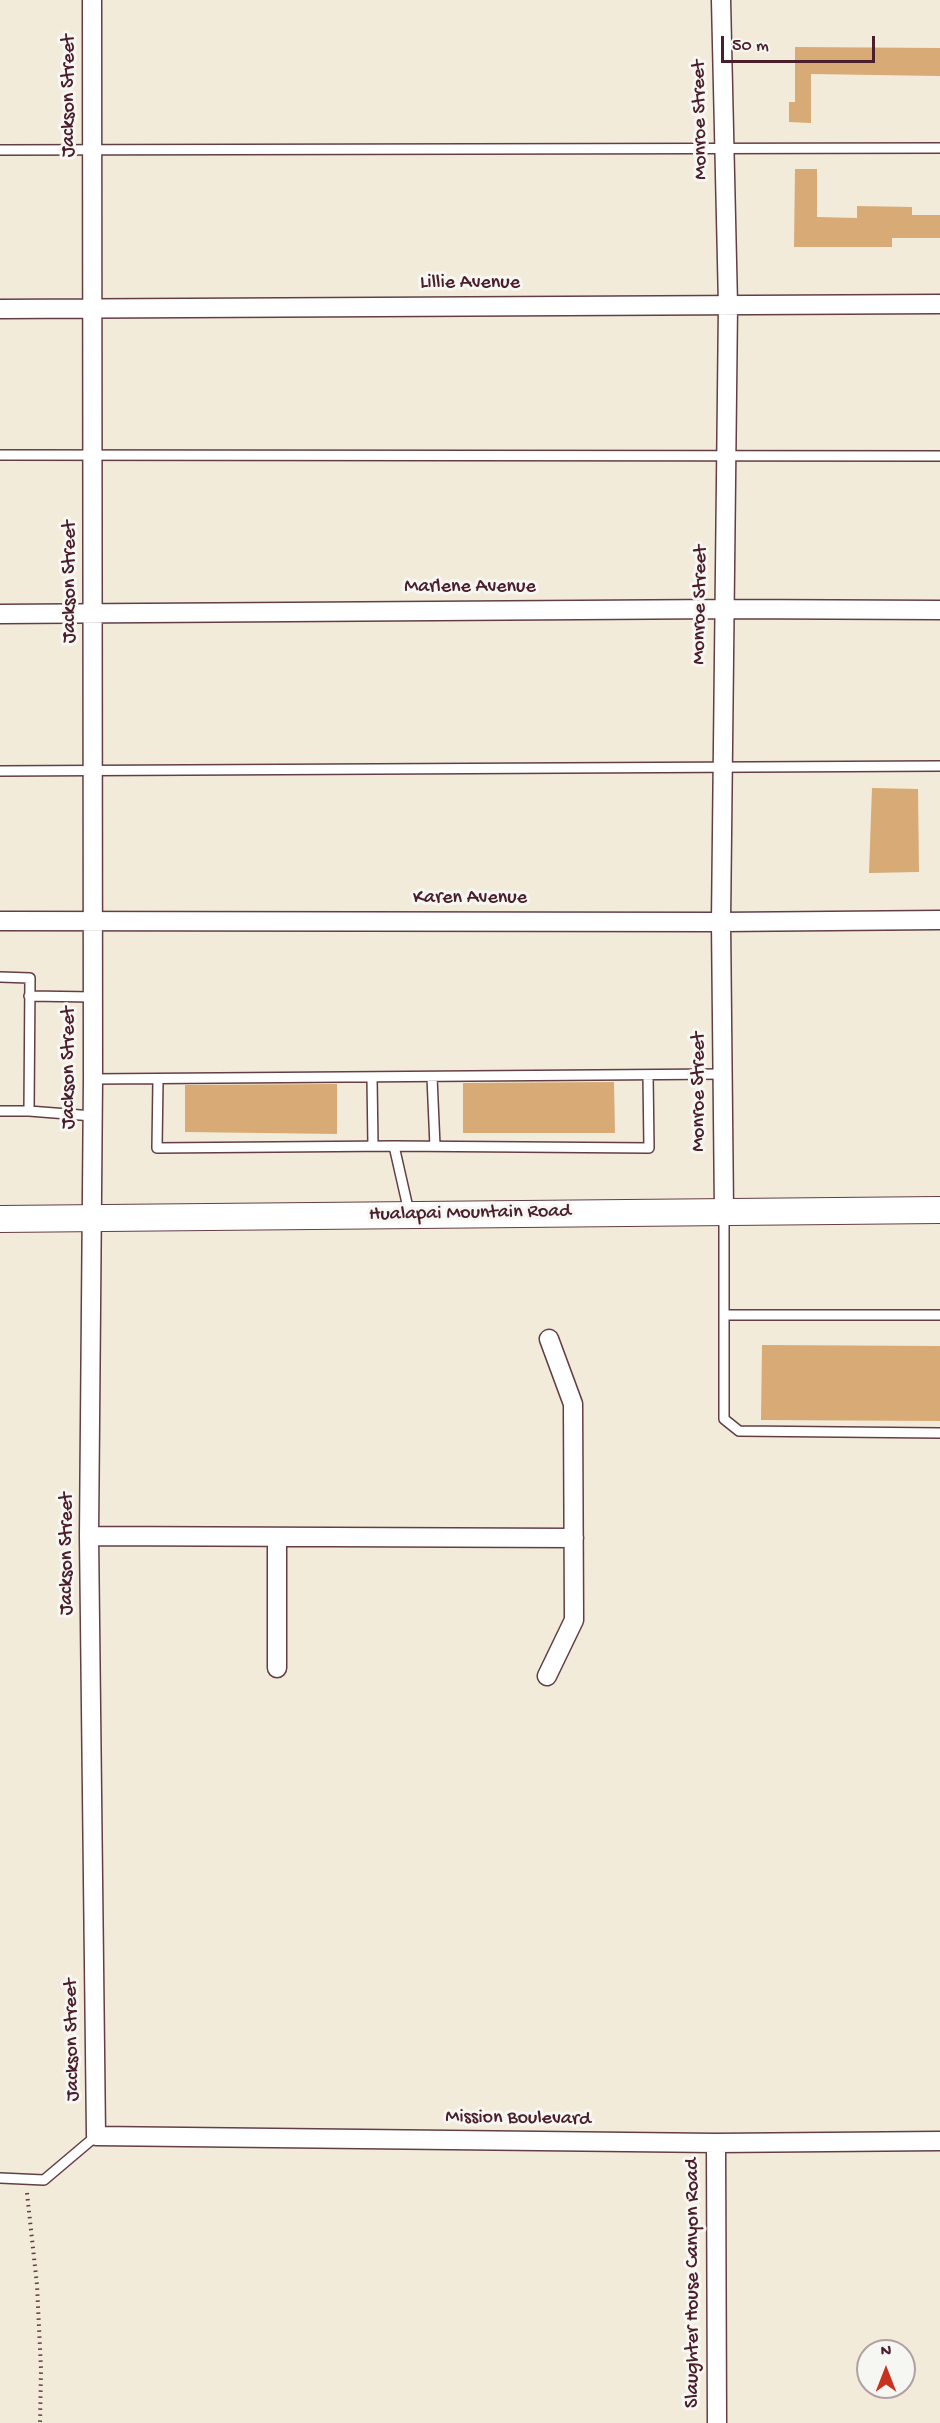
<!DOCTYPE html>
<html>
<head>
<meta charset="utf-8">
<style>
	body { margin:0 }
	#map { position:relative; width:940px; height:2423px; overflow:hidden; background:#f2ebda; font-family:"Gochi Hand",sans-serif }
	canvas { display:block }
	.north { position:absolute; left:856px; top:2339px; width:60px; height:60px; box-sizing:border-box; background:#f6f6f2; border:2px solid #b1a0a2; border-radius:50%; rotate:0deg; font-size:16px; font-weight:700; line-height:24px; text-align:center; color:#4a1f2b }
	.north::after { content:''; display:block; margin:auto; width:21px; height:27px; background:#c8321e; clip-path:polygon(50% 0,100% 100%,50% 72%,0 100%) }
	.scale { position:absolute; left:721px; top:36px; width:154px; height:27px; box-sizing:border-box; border:3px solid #4a1f2b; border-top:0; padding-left:8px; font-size:18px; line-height:21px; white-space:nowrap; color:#4a1f2b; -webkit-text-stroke:4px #f6f6f2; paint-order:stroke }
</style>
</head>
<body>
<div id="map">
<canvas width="940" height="2423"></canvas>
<div class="north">N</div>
<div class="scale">50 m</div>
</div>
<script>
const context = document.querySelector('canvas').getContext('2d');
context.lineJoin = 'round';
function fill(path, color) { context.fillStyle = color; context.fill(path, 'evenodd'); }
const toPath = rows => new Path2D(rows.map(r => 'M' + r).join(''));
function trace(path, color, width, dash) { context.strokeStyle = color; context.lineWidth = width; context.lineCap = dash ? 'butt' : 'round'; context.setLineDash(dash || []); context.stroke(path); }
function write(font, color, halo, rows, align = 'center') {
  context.font = font + ' "Gochi Hand",sans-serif'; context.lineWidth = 6; context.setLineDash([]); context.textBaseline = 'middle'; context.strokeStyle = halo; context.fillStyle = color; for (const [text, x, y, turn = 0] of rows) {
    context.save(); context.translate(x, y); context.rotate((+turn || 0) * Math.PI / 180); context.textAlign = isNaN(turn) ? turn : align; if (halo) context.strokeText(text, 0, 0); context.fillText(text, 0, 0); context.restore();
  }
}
const building = toPath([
	[795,47,940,48,940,76,811,74,811,123,789,122,789,102,795,102],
	[795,169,817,169,817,217,857,218,857,206,912,207,912,215,940,215,940,238,892,238,892,247,794,247],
	[872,788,918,789,919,872,869,873],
	[614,1082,615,1133,463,1133,463,1083],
	[337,1084,337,1134,185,1132,185,1085],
	[762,1345,940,1346,940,1421,761,1420]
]);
const path = toPath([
	[27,2193,37,2285,41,2369,40,2423]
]);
const lane = toPath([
	[0,150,940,148],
	[0,455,940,456],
	[0,771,940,766],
	[0,977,30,978,29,1111,0,1111],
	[29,996,93,997],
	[432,1077,435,1146],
	[372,1078,373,1146],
	[93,1079,723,1074],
	[158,1080,157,1148,394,1146,409,1212],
	[29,1111,93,1116],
	[394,1146,649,1148,648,1075],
	[724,1214,724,1419,739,1431,940,1433],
	[724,1315,940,1315],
	[0,2178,44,2180,96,2136]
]);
const street = toPath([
	[92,0,93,1079,89,1536,96,2136,716,2143,940,2141],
	[721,0,728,305,721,922,724,1212],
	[0,309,940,304],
	[0,614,724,609,940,610],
	[0,921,721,922,940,920],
	[89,1536,574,1538],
	[277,1668,277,1537],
	[547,1676,574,1620,573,1404,549,1339],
	[716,2143,717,2423]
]);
const secondary = toPath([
	[0,1219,940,1210]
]);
const streetNames = [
	["Jackson Street",70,96,-90],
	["Monroe Street",701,120,-91],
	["Lillie Avenue",470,284],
	["Jackson Street",71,582,-90],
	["Marlene Avenue",470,588],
	["Monroe Street",701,605,-89],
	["Karen Avenue",470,899],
	["Jackson Street",70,1068,-90],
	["Monroe Street",700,1092,-90],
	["Hualapai Mountain Road",470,1214,-1],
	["Jackson Street",68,1554,-90],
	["Jackson Street",73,2040,-91],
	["Mission Boulevard",518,2119,1],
	["Slaughter House Canyon Road",694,2283,-90]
];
fill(building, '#d7aa76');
trace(lane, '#633e45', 12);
trace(street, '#633e45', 21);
trace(secondary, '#633e45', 28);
trace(path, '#633e45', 4, [1.5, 4.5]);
trace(lane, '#fff', 9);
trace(street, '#fff', 18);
trace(secondary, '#fff', 26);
write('20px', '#4a1f2b', '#f6f6f2', streetNames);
</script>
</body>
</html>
